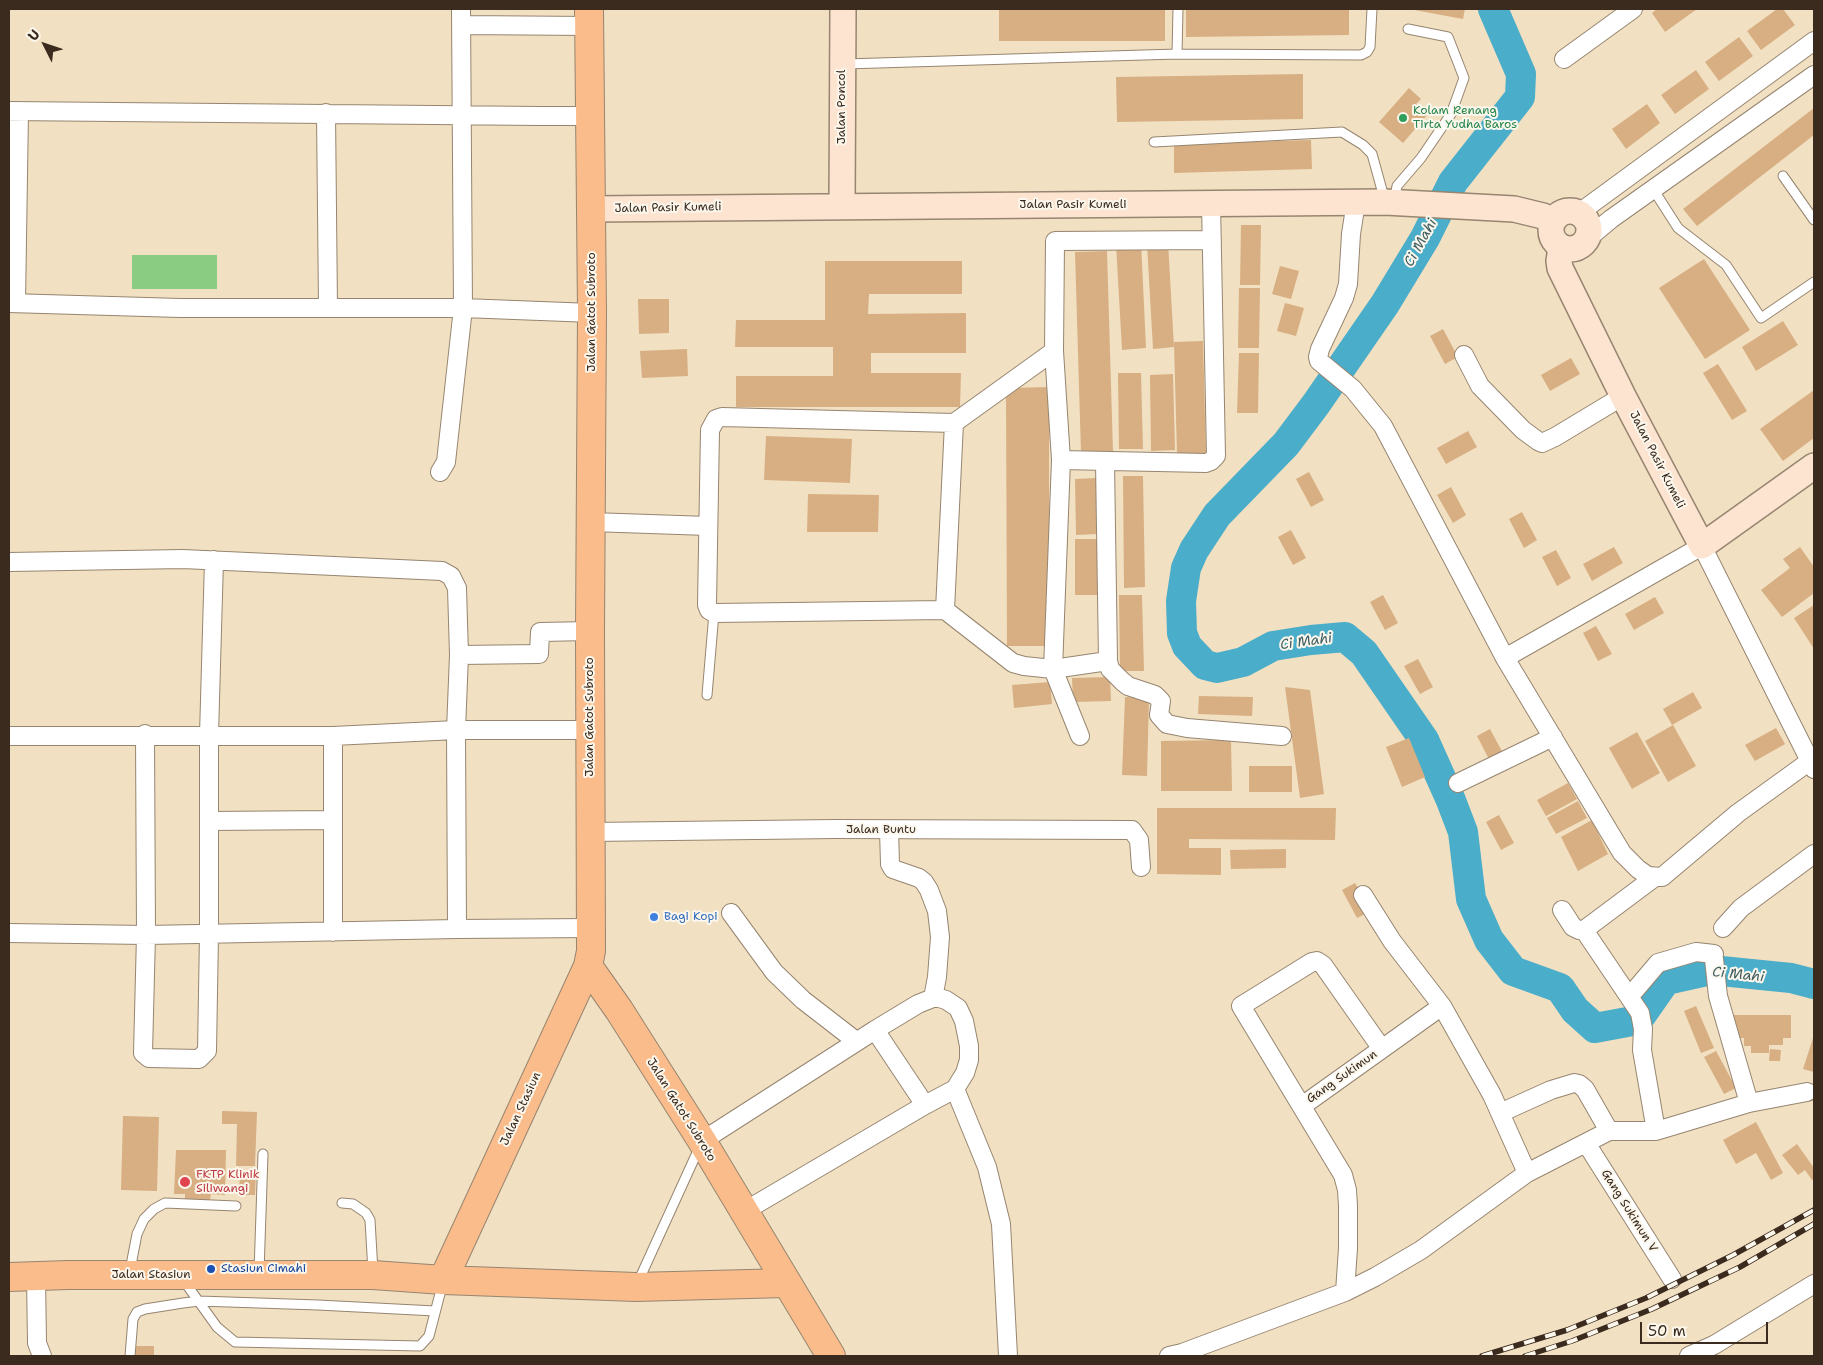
<!DOCTYPE html>
<html>
<head>
<meta charset="utf-8">
<style>
	body { margin:0 }
	#map { position:relative; width:1823px; height:1365px; overflow:hidden; background:#f2e0c2; font-family:"Shantell Sans",sans-serif }
	canvas { display:block }
	.frame { position:absolute; inset:0; border:10px solid #3b2a1e; pointer-events:none }
	.north { position:absolute; left:20px; top:20px; width:50px; height:50px; -webkit-text-stroke:4px #fbf7ec; paint-order:stroke; rotate:311deg; font-size:14px; font-weight:700; line-height:20px; text-align:center; color:#3b2a1e }
	.north::after { content:''; display:block; margin:auto; width:18px; height:22px; background:#3b2a1e; clip-path:polygon(50% 0,100% 100%,50% 72%,0 100%) }
	.scale { position:absolute; left:1640px; top:1322px; width:128px; height:22px; box-sizing:border-box; border:2px solid #3b2a1e; border-top:0; padding-left:6px; font-size:15px; line-height:18px; white-space:nowrap; color:#3b2a1e; -webkit-text-stroke:4px #fbf7ec; paint-order:stroke }
</style>
</head>
<body>
<div id="map">
<canvas width="1823" height="1365"></canvas>
<div class="frame"></div>
<div class="north">U</div>
<div class="scale">50 m</div>
</div>
<script>
const context = document.querySelector('canvas').getContext('2d');
context.lineJoin = 'round';
function fill(path, color) { context.fillStyle = color; context.fill(path, 'evenodd'); }
const toPath = rows => new Path2D(rows.map(r => 'M' + r).join(''));
function trace(path, color, width, dash) { context.strokeStyle = color; context.lineWidth = width; context.lineCap = dash ? 'butt' : 'round'; context.setLineDash(dash || []); context.stroke(path); }
function write(font, color, halo, rows, align = 'center') {
  context.font = font + ' "Shantell Sans",sans-serif'; context.lineWidth = 4; context.setLineDash([]); context.textBaseline = 'middle'; context.strokeStyle = halo; context.fillStyle = color; for (const [text, x, y, turn = 0] of rows) {
    context.save(); context.translate(x, y); context.rotate((+turn || 0) * Math.PI / 180); context.textAlign = isNaN(turn) ? turn : align; if (halo) context.strokeText(text, 0, 0); context.fillText(text, 0, 0); context.restore();
  }
}
const green = toPath([
	[132,255,217,255,217,289,132,289]
]);
const river = toPath([
	[1493,9,1521,74,1520,97,1453,182,1425,238,1385,304,1316,404,1286,444,1217,515,1194,550,1186,568,1181,601,1182,633,1187,646,1205,665,1217,668,1243,662,1273,646,1311,640,1345,637,1364,653,1424,740,1450,798,1463,832,1471,899,1489,940,1513,971,1560,988,1575,1010,1595,1028,1638,1020,1666,980,1711,970,1791,978,1814,984]
]);
const building = toPath([
	[999,9,1165,9,1165,41,999,41],
	[1186,9,1349,9,1349,35,1186,37],
	[1409,9,1465,9,1463,19],
	[1657,9,1697,9,1665,32,1652,13],
	[1777,9,1783,9,1795,25,1761,50,1747,31],
	[1739,37,1753,56,1719,81,1705,62],
	[1696,70,1709,89,1675,114,1661,95],
	[1303,74,1303,119,1117,122,1116,77],
	[1409,88,1421,99,1416,104,1428,114,1403,143,1379,122],
	[1647,104,1660,123,1626,149,1612,129],
	[1814,108,1814,135,1697,226,1683,209],
	[1311,140,1312,169,1174,173,1174,144],
	[1241,225,1261,225,1260,285,1240,285],
	[1141,242,1146,348,1122,350,1116,244],
	[1168,242,1174,347,1153,349,1147,244],
	[1107,251,1113,452,1081,453,1075,252],
	[1704,259,1750,330,1705,359,1659,288],
	[825,261,962,261,962,294,869,294,868,314,966,313,966,353,871,353,871,373,961,373,960,407,736,407,736,376,833,376,833,347,735,347,736,320,825,320],
	[1280,266,1299,271,1291,299,1272,294],
	[1239,288,1260,288,1259,348,1238,348],
	[638,299,669,299,669,333,639,334],
	[1285,303,1304,308,1296,336,1277,331],
	[1783,321,1798,345,1756,371,1742,347],
	[1443,329,1458,357,1445,364,1430,336],
	[1203,341,1206,454,1177,455,1174,342],
	[687,349,688,376,642,378,640,351],
	[1239,353,1259,353,1258,413,1237,413],
	[1571,358,1580,374,1550,391,1541,375],
	[1718,364,1747,411,1732,420,1703,373],
	[1118,373,1141,373,1143,449,1119,449],
	[1173,374,1175,450,1151,451,1150,375],
	[1049,387,1049,646,1007,646,1006,388],
	[1814,390,1814,438,1783,461,1760,429],
	[1468,431,1477,447,1446,464,1437,448],
	[766,436,852,439,850,483,764,480],
	[1309,472,1324,500,1311,507,1296,479],
	[1123,476,1143,476,1145,587,1124,588],
	[1097,478,1098,534,1076,535,1075,479],
	[1451,487,1466,515,1453,523,1437,495],
	[808,494,879,495,878,532,807,532],
	[1522,512,1537,540,1524,548,1509,519],
	[1291,530,1306,558,1293,565,1278,537],
	[1075,539,1097,539,1097,595,1075,595],
	[1614,547,1623,563,1592,581,1583,564],
	[1800,547,1814,567,1814,593,1782,617,1761,590,1790,568,1783,559],
	[1556,550,1571,578,1557,586,1542,557],
	[1119,595,1142,595,1144,671,1120,671],
	[1383,595,1398,623,1385,630,1370,602],
	[1655,597,1664,613,1634,630,1625,614],
	[1814,605,1814,649,1794,618],
	[1596,626,1612,654,1598,661,1583,633],
	[1418,659,1433,687,1420,694,1404,666],
	[1110,677,1111,701,1073,702,1072,678],
	[1050,682,1052,704,1014,708,1012,685],
	[1285,687,1310,690,1324,794,1300,798],
	[1693,692,1702,708,1672,725,1663,709],
	[1199,696,1253,697,1252,716,1198,714],
	[1125,697,1149,698,1147,776,1122,775],
	[1673,725,1696,766,1668,782,1645,741],
	[1776,728,1785,744,1755,761,1745,745],
	[1490,729,1505,757,1492,765,1477,736],
	[1637,732,1660,773,1632,789,1609,748],
	[1409,738,1425,777,1402,787,1386,747],
	[1231,740,1232,791,1161,791,1161,741],
	[1249,766,1292,766,1292,792,1249,792],
	[1568,783,1577,799,1546,816,1537,800],
	[1578,801,1587,818,1556,834,1547,818],
	[1157,808,1336,808,1335,840,1189,839,1189,848,1221,848,1221,875,1157,874],
	[1499,815,1514,843,1501,850,1486,822],
	[1592,820,1608,854,1578,871,1561,837],
	[1286,849,1286,868,1231,869,1230,850],
	[1355,883,1371,911,1357,918,1342,890],
	[1696,1006,1714,1048,1701,1053,1684,1011],
	[1730,1015,1791,1015,1791,1038,1783,1038,1783,1045,1769,1045,1769,1053,1751,1053,1751,1046,1744,1046,1744,1038,1736,1038],
	[1814,1035,1814,1072,1803,1069],
	[1770,1049,1781,1050,1780,1061,1769,1061],
	[1716,1051,1736,1088,1724,1094,1704,1057],
	[222,1111,257,1112,255,1166,236,1166,237,1124,222,1124],
	[123,1116,159,1117,157,1191,121,1190],
	[1756,1122,1783,1173,1771,1180,1756,1153,1736,1164,1723,1140],
	[1797,1144,1814,1168,1814,1179,1812,1180,1805,1170,1798,1175,1782,1155],
	[176,1150,226,1150,225,1195,211,1194,210,1200,185,1199,185,1194,174,1194],
	[240,1170,256,1171,255,1195,239,1195],
	[133,1346,154,1346,154,1356,132,1356]
]);
const lane = toPath([
	[1177,54,1178,9],
	[845,64,1177,54,1361,55,1367,52,1370,47,1372,9],
	[1154,142,1342,132,1363,145,1372,154,1385,201],
	[1783,176,1814,220],
	[1653,189,1678,228,1726,265,1761,318,1814,282],
	[1394,202,1397,186,1421,158,1451,114,1464,78,1448,37,1408,29],
	[707,695,714,613],
	[342,1203,353,1204,366,1213,370,1220,373,1272],
	[131,1272,132,1260,137,1234,144,1219,154,1209,165,1203,236,1206],
	[259,1272,263,1154],
	[184,1281,217,1327,235,1342,420,1346,429,1336,443,1282],
	[638,1282,700,1146],
	[130,1356,133,1319,137,1312,145,1309,183,1303,199,1301,318,1305,435,1311]
]);
const street = toPath([
	[461,25,589,26],
	[1564,59,1633,9],
	[9,111,540,116,590,116],
	[326,113,328,308],
	[1356,202,1351,234,1348,284,1344,298,1320,349,1318,357,1319,361,1353,389,1383,426,1505,658,1622,853,1638,869,1648,876,1662,877,1738,813,1810,761],
	[1579,213,1814,41],
	[1587,239,1611,219,1814,75],
	[9,303,180,308,463,308,592,313],
	[16,303,19,111],
	[1054,351,954,423,722,417,716,419,710,430,707,605,709,610,714,613,945,610,1013,663,1024,666,1053,669,1108,661,1110,669,1122,681,1128,686,1155,695,1161,701,1159,715,1167,724,1187,728,1282,736],
	[1464,355,1480,386,1523,430,1538,441,1542,443,1555,437,1623,396],
	[1061,460,1206,463,1211,461,1216,456,1211,203],
	[1105,462,1108,661],
	[440,472,446,462,463,308,461,9],
	[591,522,708,526],
	[9,562,183,559,442,571,451,576,457,588,459,655,456,730,457,929],
	[945,610,954,423],
	[459,655,539,654,540,632,590,631],
	[1505,658,1702,546,1814,769],
	[145,734,146,935,143,1053,149,1058,199,1059,207,1051,209,934,209,735,214,560],
	[9,736,333,736,456,730,590,730],
	[1080,736,1053,669,1061,460,1054,351,1055,241,1212,240],
	[1458,783,1553,737],
	[209,821,333,820],
	[889,830,890,864,893,869,919,878,924,882,929,890,937,911,940,937,937,977,933,998],
	[590,832,836,829,1132,830,1139,840,1141,867],
	[1363,895,1392,941,1442,1006,1492,1095,1527,1173],
	[1562,910,1573,927,1579,930,1584,930],
	[731,913,774,972,803,1000,856,1041],
	[1723,928,1741,908,1814,854],
	[1584,930,1640,1013,1643,1029,1642,1050,1656,1131],
	[1584,930,1655,877],
	[333,932,333,736],
	[9,933,146,935,457,929,591,928],
	[1714,959,1718,996,1749,1103],
	[1630,996,1658,963,1696,952,1714,954],
	[955,1089,987,1167,1001,1224,1008,1356],
	[1302,1106,1442,1006],
	[1500,1113,1551,1090,1574,1083,1579,1084,1585,1089,1609,1131],
	[702,1141,875,1030,925,1105,955,1089,965,1073,969,1060,969,1046,964,1021,958,1008,946,1000,939,998,933,998,918,1004,875,1030],
	[1586,1143,1672,1279],
	[743,1212,925,1105],
	[36,1277,37,1343,42,1356],
	[1345,1292,1348,1248,1348,1206,1347,1190,1343,1175,1241,1006,1312,962,1317,961,1323,965,1382,1049],
	[1169,1356,1182,1353,1345,1292,1375,1277,1421,1250,1527,1173,1609,1131,1656,1131,1749,1103,1807,1092],
	[1689,1356,1714,1345,1814,1284]
]);
const secondary = toPath([
	[842,206,843,9],
	[591,209,1385,202,1514,209,1543,216,1553,221],
	'1551 230a19 19 0 1 1 38 0a19 19 0 1 1-38 0Z',
	[1561,248,1559,261,1560,268,1623,396,1702,546,1814,466]
]);
const primary = toPath([
	[588,966,619,1010,702,1141,831,1356],
	[9,1277,68,1275,373,1275,443,1280,636,1287,786,1283],
	[443,1280,588,966,591,951,590,631,592,313,589,9]
]);
const rail = toPath([
	[1482,1356,1567,1330,1646,1298,1733,1255,1814,1210],
	[1525,1356,1572,1341,1652,1309,1740,1267,1814,1224]
]);
const markers = [
	[1403,118,5,"#2e9e5b"],
	[654,917,5,"#3f7fe0"],
	[185,1182,6,"#e0444e"],
	[211,1269,5,"#1a4fb4"]
];
const streetNames = [
	["Jalan Poncol",842,107,-90],
	["Jalan Pasir Kumeli",1073,205],
	["Jalan Pasir Kumeli",668,208,-1],
	["Jalan Gatot Subroto",592,312,-90],
	["Jalan Pasir Kumeli",1657,460,63],
	["Jalan Gatot Subroto",590,717,-90],
	["Jalan Buntu",881,830],
	["Gang Sukimun",1342,1077,-35],
	["Jalan Stasiun",521,1109,-65],
	["Jalan Gatot Subroto",681,1110,58],
	["Gang Sukimun V",1629,1211,58],
	["Jalan Stasiun",151,1275]
];
const leisureNames = [
	["Kolam Renang",1413,111],
	["Tirta Yudha Baros",1413,125]
];
const shopNames = [
	["Bagi Kopi",664,917]
];
const healthNames = [
	["FKTP Klinik",196,1175],
	["Siliwangi",196,1189]
];
const transitNames = [
	["Stasiun Cimahi",221,1269]
];
const waterNames = [
	["Ci Mahi",1421,243,-61],
	["Ci Mahi",1306,642,-8],
	["Ci Mahi",1738,975,6]
];
fill(green, '#8bcc83');
trace(river, '#4aadc9', 30);
fill(building, '#d7af83');
trace(lane, '#968570', 11);
trace(street, '#968570', 20);
trace(secondary, '#968570', 28);
trace(primary, '#968570', 30);
trace(lane, '#fff', 9);
trace(street, '#fff', 18);
trace(secondary, '#fde4d1', 25);
trace(primary, '#fabc8b', 28);
trace(rail, '#3b2a1e', 5.5);
trace(rail, '#fbf7ec', 4, [11]);
for (const [x, y, r, color] of markers) { const dot = new Path2D(); dot.arc(x, y, r, 0, 2 * Math.PI); context.fillStyle = color; context.fill(dot); trace(dot, '#fbf7ec', 2); }
write('12px', '#3b2a1e', '#fbf7ec', streetNames);
write('12px', '#27864d', '#fbf7ec', leisureNames, 'left');
write('12px', '#366cbe', '#fbf7ec', shopNames, 'left');
write('12px', '#be3a42', '#fbf7ec', healthNames, 'left');
write('12px', '#164399', '#fbf7ec', transitNames, 'left');
write('italic 14px', '#415e62', '#fbf7ec', waterNames);
</script>
</body>
</html>
